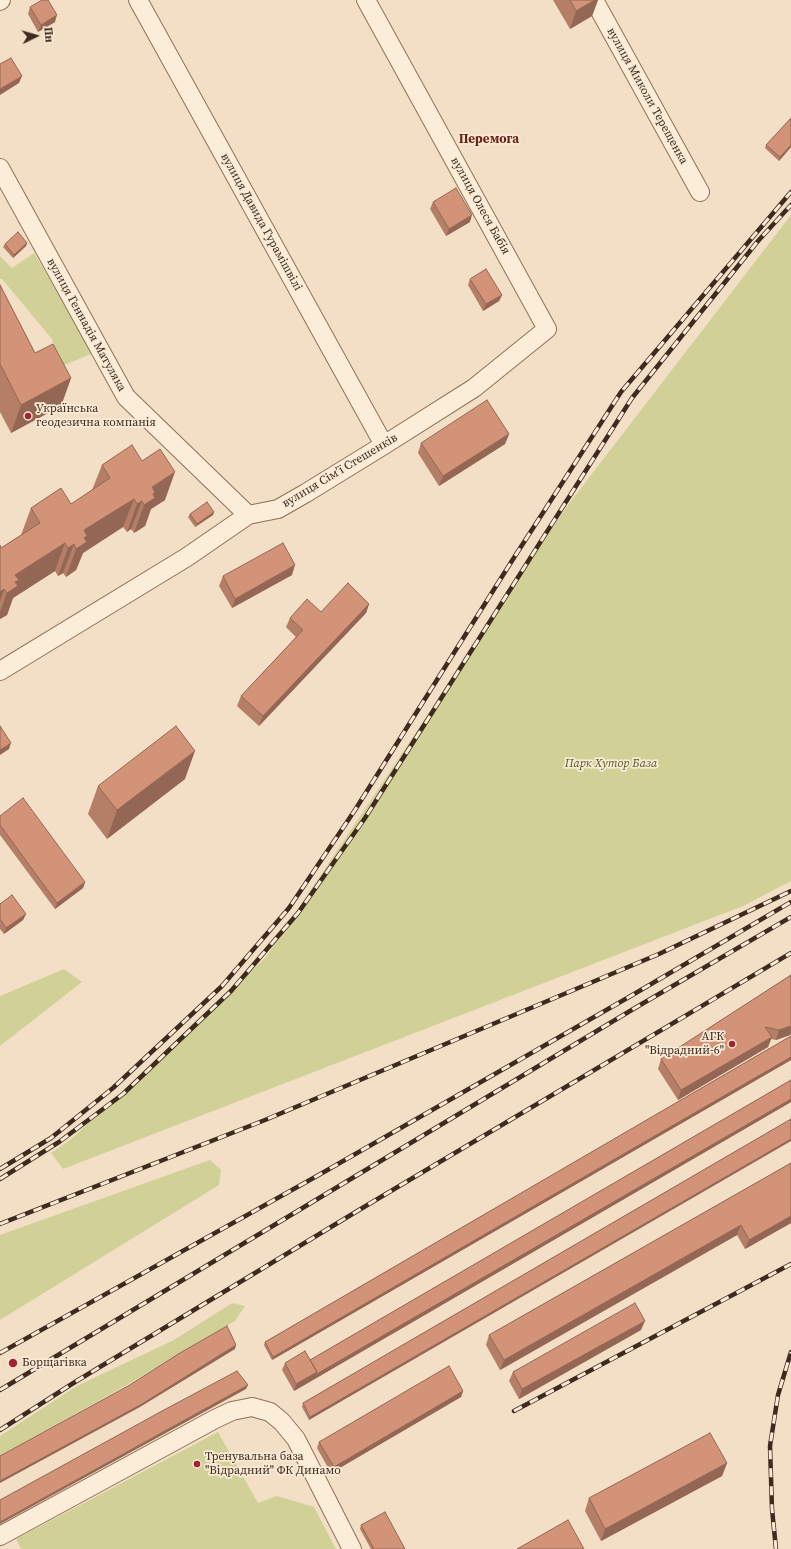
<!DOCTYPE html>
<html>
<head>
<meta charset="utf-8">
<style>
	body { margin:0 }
	#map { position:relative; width:791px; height:1549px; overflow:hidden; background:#f2dfc5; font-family:"Source Serif 4",serif }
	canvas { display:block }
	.north { position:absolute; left:16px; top:16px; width:40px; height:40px; -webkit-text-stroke:3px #f9ead5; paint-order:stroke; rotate:85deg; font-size:11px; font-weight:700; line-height:16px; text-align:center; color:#3e2a1e }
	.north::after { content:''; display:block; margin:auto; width:14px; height:18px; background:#3e2a1e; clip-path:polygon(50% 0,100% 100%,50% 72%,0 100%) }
</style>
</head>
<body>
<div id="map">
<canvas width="791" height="1549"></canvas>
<div class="north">Пн</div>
</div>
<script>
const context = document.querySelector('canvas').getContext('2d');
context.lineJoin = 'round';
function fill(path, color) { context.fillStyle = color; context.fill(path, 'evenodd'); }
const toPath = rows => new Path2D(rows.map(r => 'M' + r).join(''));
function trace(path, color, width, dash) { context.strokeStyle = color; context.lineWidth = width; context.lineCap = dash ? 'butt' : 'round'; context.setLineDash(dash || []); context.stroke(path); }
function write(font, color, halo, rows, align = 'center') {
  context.font = font + ' "Source Serif 4",serif'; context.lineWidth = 3.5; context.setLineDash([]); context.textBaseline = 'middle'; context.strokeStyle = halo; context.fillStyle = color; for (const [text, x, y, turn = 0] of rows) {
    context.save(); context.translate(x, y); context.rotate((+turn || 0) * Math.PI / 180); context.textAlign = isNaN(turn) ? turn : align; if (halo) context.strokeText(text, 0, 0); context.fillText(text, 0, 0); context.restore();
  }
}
const green = toPath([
	[791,215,791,881,743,906,63,1169,51,1153,70,1140,266,957,568,505],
	[34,253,93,353,60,367,52,339,2,279,0,279,0,256,12,268],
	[64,969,82,982,0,1046,0,996],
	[210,1160,221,1170,219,1185,0,1320,0,1235],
	[232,1303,245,1306,235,1321,125,1386,0,1456,0,1436,77,1386,174,1340],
	[218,1432,258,1503,277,1496,314,1507,336,1549,21,1549,16,1539]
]);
const minor = toPath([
	[138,0,384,445],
	[594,0,700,192],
	[0,1,1,0],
	[0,168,126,397,248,515],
	[0,671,187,557,248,515,278,509,306,493,384,445,474,388,547,329,366,0],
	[0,1536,215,1419,232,1411,252,1407,270,1412,282,1422,296,1439,352,1549]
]);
const rail = toPath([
	[0,1169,51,1138,113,1088,222,986,289,908,355,810,515,556,621,392,791,192],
	[0,1179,59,1142,123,1094,231,991,298,913,365,818,632,398,758,241,791,205],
	[0,1224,265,1120,659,954,791,891],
	[0,1353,317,1176,629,997,791,902],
	[0,1390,635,1008,791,917],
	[514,1411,791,1264],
	[0,1430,75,1382,359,1210,791,953],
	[776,1549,772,1509,770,1446,778,1395,791,1352]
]);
const wall = toPath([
	[553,0,598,0,592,16,570,29],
	[30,7,55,22,38,32,28,14],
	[791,118,791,147,779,161,765,148,766,145],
	[433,202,470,222,446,236,430,209],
	[27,243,26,246,13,258,3,247,5,244],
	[470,279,502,295,499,301,483,311,468,285],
	[0,285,35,353,71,378,61,406,11,433,0,412],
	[509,434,505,444,439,486,418,453,421,443],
	[102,465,165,500,151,509,145,526,134,533,131,529,127,532,123,527,83,553,76,570,66,577,63,573,58,576,55,571,13,598,7,615,0,619,0,545,1,548,21,535,31,508,71,504,92,490],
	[214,512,213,515,195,527,188,517,190,514],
	[292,575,232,608,219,586,223,576],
	[369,604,366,613,259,726,237,706,241,696,296,637,286,627,290,618,321,612],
	[185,779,107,839,88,814,98,786],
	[0,816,85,882,83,888,55,909,0,835],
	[0,904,26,914,23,920,4,934,0,929],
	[791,975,791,1033,790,1035,776,1040,771,1039,768,1047,678,1100,658,1069,661,1059],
	[791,1036,791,1060,272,1360,264,1345,265,1342],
	[791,1080,791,1102,294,1391,282,1370,285,1363,310,1360],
	[791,1119,309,1420,302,1407,303,1403],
	[791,1163,791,1223,745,1249,737,1235,500,1370,486,1345,489,1335],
	[641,1330,519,1399,509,1381,513,1372],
	[463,1391,461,1397,331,1473,317,1448,319,1442],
	[727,1463,722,1476,601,1541,585,1511,589,1498],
	[361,1525,405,1549,371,1549,360,1529]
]);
const shadedWall = toPath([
	[595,0,598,0,592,16,570,29,576,11],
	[57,15,55,22,38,32,41,25],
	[22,76,19,83,0,95,0,89],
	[791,145,791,147,779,161,780,157],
	[472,215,470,222,446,236,449,229],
	[27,243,26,246,13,258,14,255],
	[502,295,499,301,483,311,486,304],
	[71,378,61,406,11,433,21,405],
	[509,434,505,444,439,486,443,476],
	[175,472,165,500,151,509,145,526,134,533,144,505,152,487],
	[134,499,123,527,83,553,76,570,66,577,76,549,84,530],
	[142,501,131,529,127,532,137,504],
	[214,512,213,515,195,527,197,524],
	[65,543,55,571,13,598,7,615,0,619,0,612,7,593,15,575],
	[74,544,63,573,58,576,68,548],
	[295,565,292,575,232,608,235,599],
	[4,589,0,601,0,592],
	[369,604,366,613,259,726,263,716],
	[11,743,9,749,0,755,0,750],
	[195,751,185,779,107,839,117,810],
	[85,882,83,888,55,909,57,903],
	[26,914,23,920,4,934,6,928],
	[791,1026,791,1033,790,1035,776,1040,779,1030],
	[772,1037,768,1047,678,1100,681,1090],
	[791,1057,791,1060,272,1360,273,1357],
	[791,1099,791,1102,294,1391,296,1384],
	[791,1139,791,1141,309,1420,310,1417],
	[791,1216,791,1223,745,1249,749,1240],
	[741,1225,737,1235,500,1370,504,1360],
	[645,1321,641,1330,519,1399,522,1389],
	[236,1345,235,1349,140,1407,0,1483,0,1481],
	[248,1385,246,1389,0,1524,0,1522],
	[463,1391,461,1397,331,1473,334,1467],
	[727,1463,722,1476,601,1541,605,1529]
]);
const building = toPath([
	[42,0,48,0,57,15,41,25,30,7,42,0],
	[570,0,595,0,576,11,570,0],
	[11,58,22,76,0,89,0,64,11,58],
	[791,118,791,145,780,157,766,145,791,118],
	[456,188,472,215,449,229,433,202,456,188],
	[18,232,27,243,14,255,5,244,18,232],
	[486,269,502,295,486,304,470,279,486,269],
	[0,285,35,353,53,344,71,378,21,405,0,364,0,285],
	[487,400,509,434,443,476,421,443,487,400],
	[132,445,142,461,160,449,175,472,152,487,155,492,153,494,155,498,144,505,142,501,137,504,134,499,84,530,87,536,84,538,87,542,76,549,74,544,68,548,65,543,15,575,19,580,15,582,18,586,7,593,4,589,0,592,0,545,1,548,40,523,31,508,61,488,71,504,110,478,102,465,132,445],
	[207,502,214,512,197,524,190,514,207,502],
	[283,543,295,565,235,599,223,576,283,543],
	[348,583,369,604,263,716,241,696,303,630,290,618,307,599,321,612,348,583],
	[0,726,11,743,0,750,0,726],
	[176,726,195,751,117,810,98,786,176,726],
	[23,798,85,882,57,903,0,825,0,816,23,798],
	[12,895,26,914,6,928,0,919,0,904,12,895],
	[791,975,791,1026,779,1030,765,1027,772,1037,681,1090,661,1059,791,975],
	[791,1036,791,1057,273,1357,265,1342,791,1036],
	[791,1080,791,1099,315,1375,317,1372,310,1360,791,1080],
	[791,1119,791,1139,310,1417,303,1403,791,1119],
	[791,1163,791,1216,749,1240,741,1225,504,1360,489,1335,791,1163],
	[635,1303,645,1321,522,1389,513,1372,635,1303],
	[227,1326,236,1345,142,1404,0,1481,0,1456,128,1386,180,1353,227,1326],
	[305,1351,317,1372,296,1384,285,1363,305,1351],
	[449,1366,463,1391,334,1467,319,1442,449,1366],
	[237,1371,248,1385,0,1522,0,1500,162,1411,237,1371],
	[710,1433,727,1463,605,1529,589,1498,710,1433],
	[385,1512,405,1549,374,1549,361,1525,385,1512],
	[568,1520,584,1549,517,1549,568,1520]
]);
const markers = [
	[28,416,4,"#a32333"],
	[732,1044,4,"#a32333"],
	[13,1363,5,"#a32333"],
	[197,1464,4,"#a32333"]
];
const streetNames = [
	["вулиця Миколи Терещенка",647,96,61],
	["вулиця Олеся Бабія",480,206,61],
	["вулиця Давида Гурамішвілі",261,222,61],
	["вулиця Геннадія Матуляка",86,325,61],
	["вулиця Сімʼї Стешенків",340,471,-31]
];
const poiNames = [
	["Українська",36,409],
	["геодезична компанія",36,423],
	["АГК",724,1037,"right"],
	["\"Відрадний-6\"",724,1051,"right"],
	["Борщагівка",22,1363],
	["Тренувальна база",205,1457],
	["\"Відрадний\" ФК Динамо",205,1471]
];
const parkNames = [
	["Парк Хутор База",611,764]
];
const neighbourhoodNames = [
	["Перемога",489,140]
];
fill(green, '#d1d197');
trace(minor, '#8f7059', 20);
trace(minor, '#fcedd9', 18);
trace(rail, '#3e2a1e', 4.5);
trace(rail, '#f9ead5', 3, [9]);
fill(wall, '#b57e67');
fill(shadedWall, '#946754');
fill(building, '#d39378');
trace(building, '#946754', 1);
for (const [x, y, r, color] of markers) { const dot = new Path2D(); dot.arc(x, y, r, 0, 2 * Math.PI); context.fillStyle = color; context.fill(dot); trace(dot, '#f9ead5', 1.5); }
write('12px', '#3e2a1e', '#f9ead5', streetNames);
write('12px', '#3e2a1e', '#f9ead5', poiNames, 'left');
write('italic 12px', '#545c23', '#f9ead5', parkNames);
write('bold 13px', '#6e221a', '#f9ead5', neighbourhoodNames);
</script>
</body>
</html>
